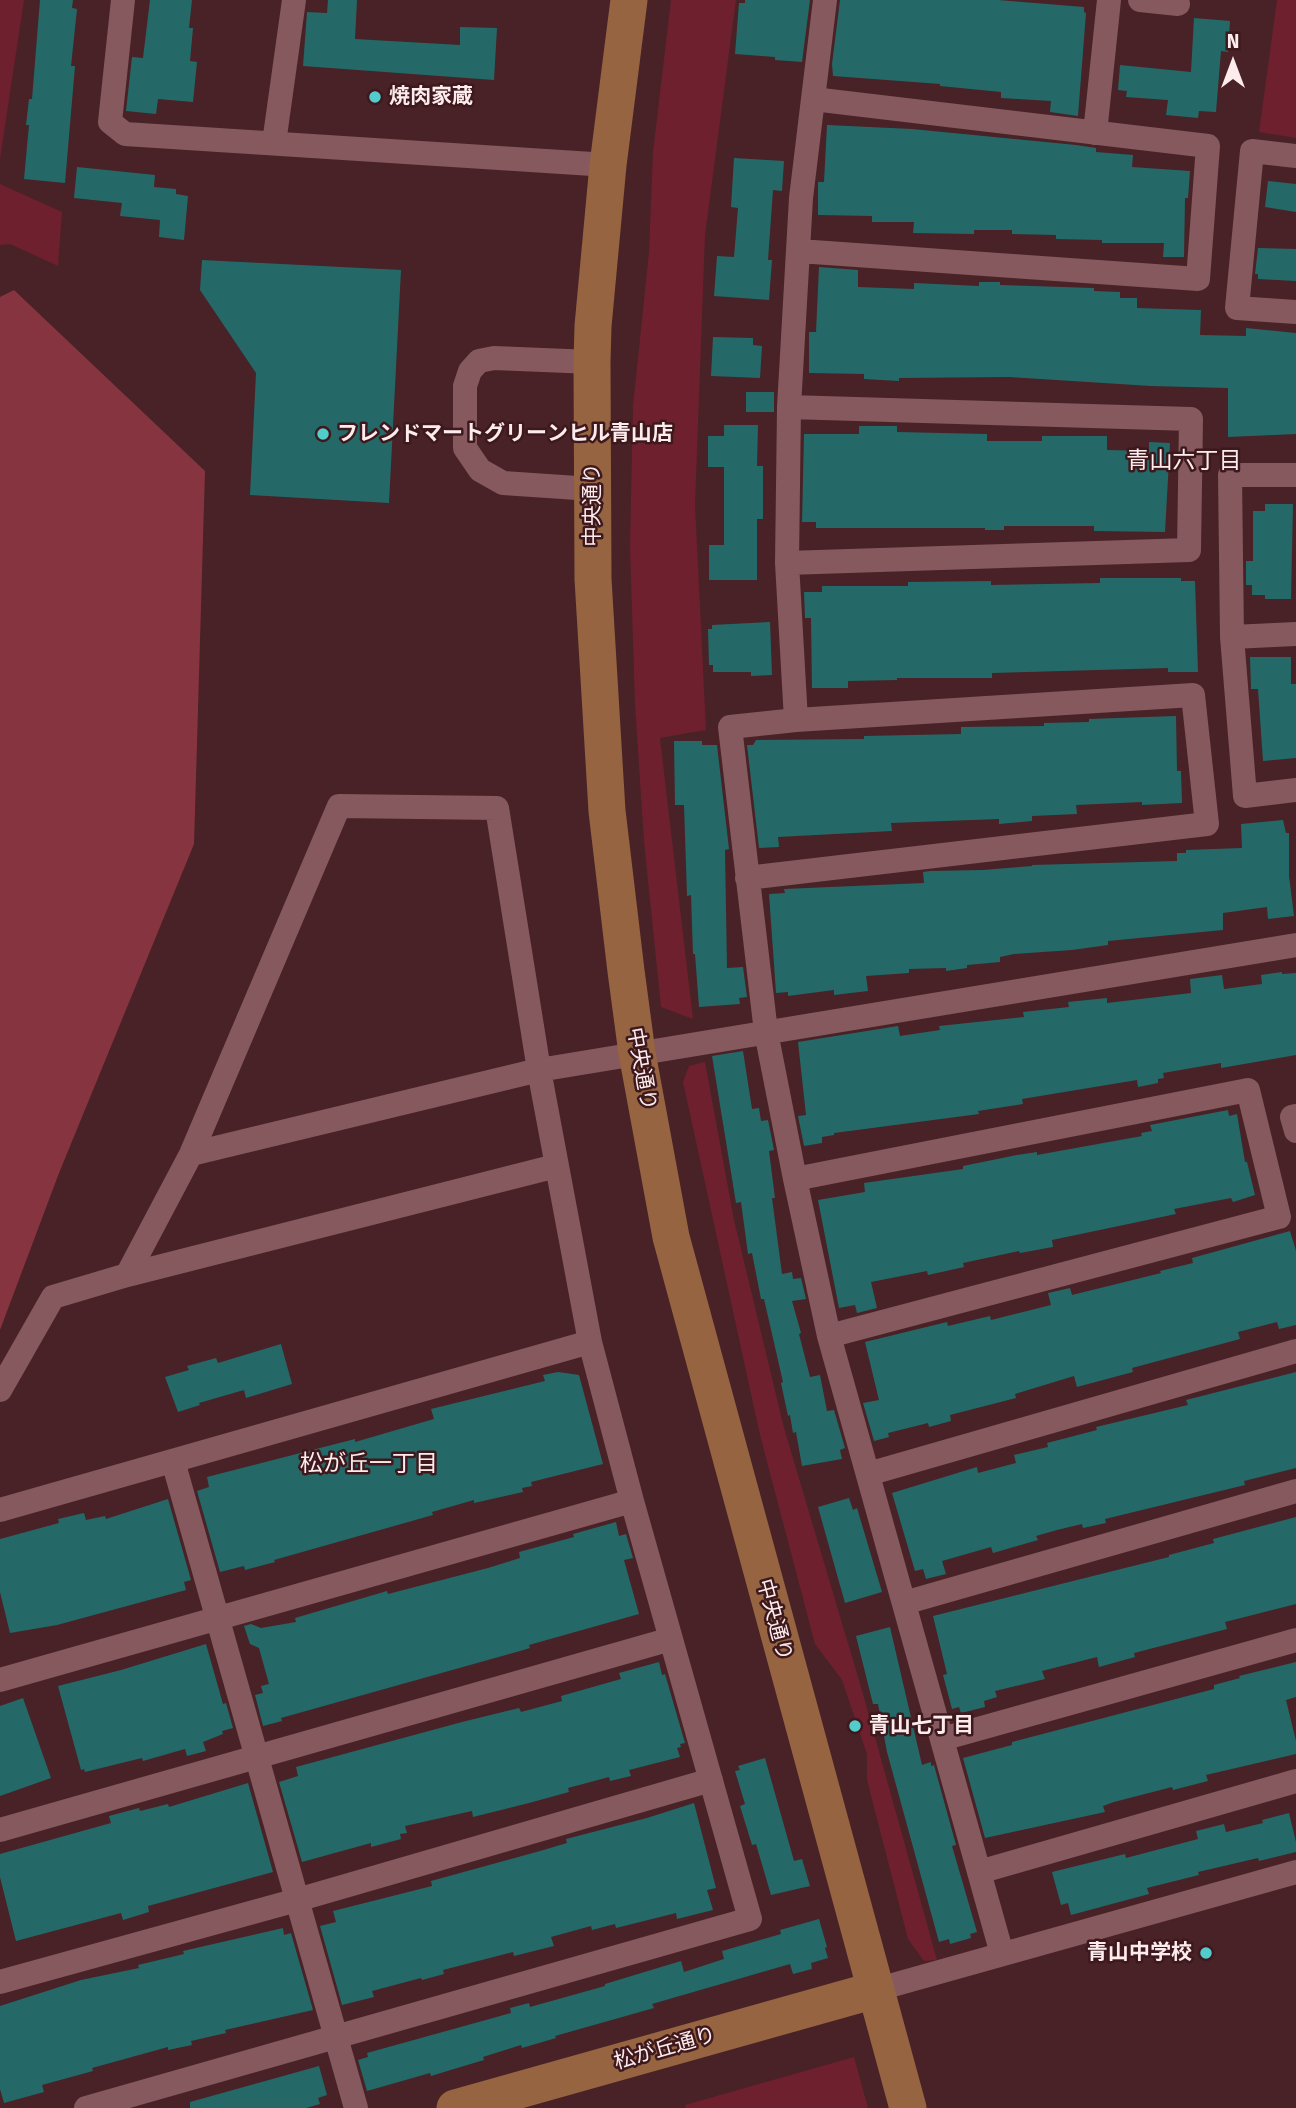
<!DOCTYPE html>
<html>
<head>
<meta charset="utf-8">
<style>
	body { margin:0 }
	#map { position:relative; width:1296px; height:2108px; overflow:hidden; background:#482226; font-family:"Fira Sans",sans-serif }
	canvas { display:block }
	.north { position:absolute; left:1198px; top:28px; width:70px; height:70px; -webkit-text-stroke:5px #3d181c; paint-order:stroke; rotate:0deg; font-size:19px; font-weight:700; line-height:28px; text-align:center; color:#fdeced }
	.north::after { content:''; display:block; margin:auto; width:24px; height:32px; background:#fdeced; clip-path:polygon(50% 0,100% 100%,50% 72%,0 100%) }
</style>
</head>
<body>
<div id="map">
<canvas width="1296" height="2108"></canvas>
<div class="north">N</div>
</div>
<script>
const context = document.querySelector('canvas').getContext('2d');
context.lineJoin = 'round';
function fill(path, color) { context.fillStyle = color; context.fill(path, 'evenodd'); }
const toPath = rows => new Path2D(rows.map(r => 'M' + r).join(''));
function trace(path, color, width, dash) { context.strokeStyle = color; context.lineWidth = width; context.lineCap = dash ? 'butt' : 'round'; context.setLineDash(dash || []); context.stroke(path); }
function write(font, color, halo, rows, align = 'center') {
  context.font = font + ' "Fira Sans","Noto Sans JP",sans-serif'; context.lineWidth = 5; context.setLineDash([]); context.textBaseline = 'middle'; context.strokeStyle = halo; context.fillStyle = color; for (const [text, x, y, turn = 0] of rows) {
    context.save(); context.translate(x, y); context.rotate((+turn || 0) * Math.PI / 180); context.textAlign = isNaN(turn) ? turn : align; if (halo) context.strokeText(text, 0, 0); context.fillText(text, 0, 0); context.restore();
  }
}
const green = toPath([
	[0,0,24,0,0,159],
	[671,0,736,0,705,235,695,505,706,730,660,738,693,1019,661,1007,644,841,635,705,630,546,633,406,649,252,653,152],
	[1277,0,1296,0,1296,138,1259,132],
	[0,184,62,212,58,266,10,244,0,245],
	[705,1062,734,1220,784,1428,861,1687,937,1960,924,1961,908,1939,867,1780,867,1754,842,1680,815,1644,760,1435,683,1082,689,1066],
	[854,2057,868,2108,686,2108,685,2105]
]);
const forest = toPath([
	[14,290,205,471,194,844,59,1173,0,1330,0,297]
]);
const building = toPath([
	[40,0,73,0,72,8,77,9,71,66,75,66,65,183,24,179,29,125,26,125,29,99,32,99],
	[150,0,192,0,189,28,193,28,190,61,197,62,193,102,158,99,156,114,126,111,132,57,143,58],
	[328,0,357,0,355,39,460,45,460,27,497,28,494,80,303,66,307,12,327,13],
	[745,0,810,0,802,62,775,60,775,57,735,54,739,3,745,3],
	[840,0,998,0,1084,7,1084,12,1086,13,1078,116,1050,112,1051,101,1001,98,1001,92,940,86,940,84,833,76,832,64],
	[1194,18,1230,21,1228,52,1221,51,1216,112,1199,111,1198,118,1166,115,1168,100,1126,97,1127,91,1118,90,1120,65,1191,72],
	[827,125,912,129,1076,145,1096,148,1096,152,1133,155,1132,167,1190,171,1188,198,1185,198,1184,257,1163,257,1164,243,1102,243,1102,240,1056,239,1056,235,1012,234,1012,230,974,230,974,234,913,233,914,222,872,222,872,216,818,215,818,182,824,182],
	[734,158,784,161,782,191,773,190,768,260,772,260,769,300,714,296,717,256,734,257,738,208,731,207],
	[77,167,155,175,154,187,176,189,176,194,188,196,184,240,159,237,160,220,120,216,122,203,74,198],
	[1268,181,1296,184,1296,212,1265,207],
	[1258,248,1296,249,1296,281,1258,279,1258,274,1255,274],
	[202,260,401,270,389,503,250,495,256,373,200,290],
	[819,267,858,270,858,287,914,289,914,283,979,286,979,282,1000,282,1000,285,1094,288,1094,291,1120,292,1120,298,1137,298,1137,308,1201,310,1200,335,1246,336,1246,328,1296,333,1296,434,1228,437,1228,388,1151,386,1009,377,899,378,899,381,864,379,864,374,809,373,809,332,816,332],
	[713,337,753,338,753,345,762,346,760,378,711,376],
	[746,392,774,392,774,412,746,412],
	[724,425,758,425,757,466,763,466,763,519,757,519,757,580,709,580,709,545,724,545,724,467,708,467,708,436,724,436],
	[859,426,897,426,897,432,987,434,987,441,1042,441,1042,436,1107,436,1107,450,1149,451,1149,442,1170,443,1165,532,1094,531,1094,526,1004,526,1004,530,985,530,985,528,816,528,816,522,802,522,804,434,859,434],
	[1265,504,1293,504,1291,599,1265,599,1265,595,1252,595,1252,585,1246,585,1246,561,1253,561,1253,511,1265,511],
	[1100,578,1181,578,1181,581,1195,581,1198,672,1168,672,1168,668,992,673,992,678,897,678,897,680,848,681,848,688,812,688,811,618,805,618,804,592,822,592,822,586,908,586,908,582,991,581,991,585,1100,583],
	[770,622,772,675,751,676,751,672,713,672,713,665,709,665,708,629,712,629,712,625],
	[1250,657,1291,657,1291,684,1296,684,1296,758,1263,761,1258,689,1251,689],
	[1176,716,1177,771,1181,771,1182,803,1142,805,1142,802,1076,805,1077,814,1032,816,1032,821,999,824,999,819,891,823,892,831,778,837,779,847,759,848,747,745,753,745,756,740,864,739,864,736,961,734,961,727,1044,726,1044,723,1089,722,1089,719],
	[674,741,702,741,702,745,717,745,729,849,725,850,727,968,743,967,747,997,739,998,740,1004,699,1007,695,954,693,954,691,895,687,896,684,805,675,805],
	[1283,820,1286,833,1289,833,1289,876,1294,916,1268,919,1267,907,1223,913,1223,930,1108,941,1108,945,1072,950,1014,954,1000,957,1000,962,967,965,967,968,946,971,946,968,909,969,909,973,866,976,868,991,834,995,834,990,788,996,788,992,776,993,769,894,785,893,784,889,924,883,923,872,930,871,983,870,1032,866,1032,865,1177,861,1177,853,1186,853,1186,850,1242,848,1241,824],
	[1282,972,1282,974,1296,973,1296,1055,1221,1068,1221,1063,1163,1073,1164,1078,1158,1079,1158,1083,1138,1087,1137,1080,1022,1099,1023,1104,978,1111,979,1114,834,1133,834,1135,822,1137,822,1143,804,1146,798,1116,806,1115,798,1042,898,1026,900,1036,940,1030,939,1026,1024,1017,1023,1012,1069,1007,1068,1002,1107,998,1107,1003,1191,993,1190,979,1222,975,1224,989,1262,984,1261,975],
	[743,1051,752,1109,759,1108,761,1121,768,1120,774,1150,769,1151,775,1198,772,1198,782,1274,792,1272,793,1279,801,1278,806,1299,792,1301,801,1333,799,1334,810,1377,820,1375,827,1411,834,1410,845,1448,840,1450,842,1459,802,1466,796,1432,793,1433,790,1415,788,1416,781,1383,783,1382,764,1299,761,1299,752,1253,748,1254,741,1202,736,1203,712,1056],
	[1228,1110,1229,1116,1237,1114,1245,1162,1247,1162,1255,1195,1233,1202,1231,1198,1174,1209,1176,1214,1052,1240,1053,1247,1020,1253,1019,1251,963,1263,964,1267,928,1275,927,1271,871,1282,877,1308,857,1313,855,1305,839,1308,818,1200,865,1192,864,1183,963,1169,963,1166,1017,1155,1037,1152,1037,1155,1142,1136,1141,1133,1152,1131,1150,1125],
	[1290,1231,1296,1251,1296,1325,1279,1329,1277,1322,1238,1332,1240,1339,1132,1368,1133,1372,1077,1387,1074,1376,1015,1394,1016,1398,950,1415,951,1421,929,1427,928,1423,888,1433,889,1437,874,1441,863,1403,879,1400,865,1342,947,1322,948,1326,990,1316,991,1320,1051,1305,1048,1293,1070,1288,1072,1295,1161,1273,1160,1271,1193,1263,1192,1258],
	[281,1344,292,1384,246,1398,244,1390,199,1403,200,1405,178,1412,165,1377,189,1370,187,1366,216,1358,218,1363],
	[558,1372,579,1375,603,1464,531,1482,532,1486,522,1488,523,1492,474,1503,474,1500,432,1512,433,1515,274,1560,275,1562,245,1570,244,1566,220,1572,197,1491,209,1487,207,1477,355,1439,355,1442,434,1419,431,1409,545,1381,543,1375],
	[1296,1372,1296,1468,1244,1481,1245,1485,1105,1519,1106,1523,1083,1528,1082,1524,1057,1530,1036,1536,1038,1540,993,1553,991,1547,942,1561,946,1574,926,1579,923,1569,915,1571,892,1493,977,1467,978,1473,1016,1463,1014,1455,1048,1447,1047,1443,1097,1430,1096,1427,1188,1405,1186,1400],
	[849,1498,853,1510,857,1508,882,1592,845,1603,818,1507],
	[168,1499,191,1580,184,1582,186,1590,57,1625,10,1633,0,1592,0,1539,59,1523,58,1519,84,1513,86,1520,105,1516,106,1519],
	[1296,1517,1296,1604,1225,1622,1227,1629,1134,1653,1135,1657,1099,1667,1097,1657,1042,1671,1045,1679,995,1691,997,1697,984,1701,985,1707,961,1713,959,1707,952,1709,943,1675,947,1674,933,1616,1169,1557,1169,1555,1214,1543,1213,1539],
	[616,1522,619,1536,626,1534,633,1558,624,1560,639,1614,529,1645,530,1648,520,1651,281,1718,282,1721,263,1726,255,1695,263,1693,261,1686,269,1684,259,1648,250,1644,244,1626,251,1624,261,1628,296,1622,295,1618,387,1591,388,1594,488,1568,520,1558,519,1552,574,1537,573,1534],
	[890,1627,922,1765,931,1762,931,1766,934,1765,956,1845,952,1846,977,1932,970,1934,971,1938,950,1944,949,1939,939,1942,887,1752,878,1704,873,1704,856,1636],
	[206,1644,223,1704,226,1703,233,1728,222,1731,223,1734,203,1742,206,1751,187,1756,185,1749,143,1761,142,1758,85,1772,84,1769,81,1770,58,1686,121,1670],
	[659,1662,662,1675,665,1674,685,1743,680,1744,681,1747,677,1748,680,1757,629,1770,631,1776,610,1781,609,1777,568,1788,569,1792,529,1803,473,1817,472,1811,405,1826,407,1833,400,1834,401,1839,371,1847,371,1843,302,1862,279,1782,298,1776,296,1767,462,1722,519,1708,521,1712,562,1701,561,1696,621,1679,619,1673],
	[1296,1662,1296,1697,1286,1700,1296,1741,1296,1754,1206,1775,1208,1781,1173,1790,1172,1787,1114,1802,1103,1806,1105,1812,985,1838,963,1758,1012,1745,1012,1742,1214,1689,1214,1685,1240,1678,1239,1676],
	[23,1698,51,1778,0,1796,0,1706],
	[765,1758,794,1861,802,1859,810,1886,771,1895,756,1844,752,1845,740,1806,745,1804,735,1771,740,1770,738,1766],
	[248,1783,273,1872,148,1906,149,1912,123,1920,121,1913,16,1941,0,1877,0,1854,111,1823,109,1816,139,1808,140,1811,168,1804,169,1807],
	[694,1803,716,1888,707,1890,713,1910,677,1919,676,1913,616,1928,615,1924,592,1930,591,1926,551,1937,554,1946,514,1956,513,1952,443,1970,444,1974,422,1980,421,1978,372,1991,374,1997,342,2005,320,1926,336,1922,333,1911,432,1886,431,1881,540,1851,567,1843,566,1839,647,1818],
	[1289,1813,1296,1842,1296,1852,1259,1861,1258,1858,1198,1872,1199,1875,1147,1888,1149,1894,1071,1915,1068,1903,1061,1905,1052,1872,1125,1854,1126,1858,1198,1839,1196,1831,1224,1824,1226,1832,1263,1823,1262,1820],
	[819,1919,827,1947,825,1948,828,1958,811,1963,812,1969,793,1974,790,1964,652,2004,654,2008,555,2036,556,2038,522,2048,521,2045,483,2057,484,2060,454,2069,431,2076,430,2073,367,2091,358,2060,368,2057,367,2053,511,2013,510,2008,529,2003,530,2007,605,1986,605,1984,681,1961,684,1972,724,1959,722,1951,781,1934,780,1930],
	[283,1928,284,1935,291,1933,313,2010,225,2030,226,2033,191,2041,192,2045,168,2050,168,2047,92,2068,93,2071,42,2085,44,2092,4,2103,0,2089,0,2006,81,1980,139,1968,138,1965,184,1954,183,1951],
	[319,2066,327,2095,318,2098,320,2104,306,2108,190,2108,190,2102]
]);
const street = toPath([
	[123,0,110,122,125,134,608,165],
	[825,0,801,198,789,407,787,563,796,720,730,727,766,1032,795,1179,829,1336,1002,1954],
	[1140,0,1178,4],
	[1095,133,1109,0],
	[274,143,294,0],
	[1296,156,1252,151,1237,308,1296,312],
	[799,251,1198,279,1208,146,813,99],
	[592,362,494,358,479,361,470,371,465,386,465,448,480,470,503,483,592,489],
	[1296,475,1230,475,1232,637,1245,796,1296,790],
	[787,563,1189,550,1191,419,789,407],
	[1232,637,1296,634],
	[747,878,1207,824,1193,695,796,720],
	[1296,1116,1292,1117,1296,1131],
	[191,1154,539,1070,1296,945],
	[795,1179,1248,1090,1279,1217,829,1336],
	[0,1390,53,1297,127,1275,556,1166],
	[173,1461,356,2108],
	[868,1474,1296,1351],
	[0,1510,590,1342],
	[904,1603,1296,1491],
	[0,1680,632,1501],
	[942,1739,1296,1640],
	[0,1830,671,1639],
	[979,1872,1296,1781],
	[0,1982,297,1900,711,1780],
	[875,1990,1296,1872],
	[86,2108,750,1919,632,1501,590,1342,539,1070,497,808,339,806,191,1154,127,1275]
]);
const secondary = toPath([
	[629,0,608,165,593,326,592,362,593,579,607,811,626,971,637,1053,671,1237,908,2108],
	[455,2108,875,1990]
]);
const markers = [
	[375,97,7,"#53cdcb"],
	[323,434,7,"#53cdcb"],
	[855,1726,7,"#53cdcb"],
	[1206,1953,7,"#53cdcb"]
];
const poiNames = [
	["焼肉家蔵",389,97],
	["フレンドマートグリーンヒル青山店",337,434],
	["青山七丁目",869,1726],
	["青山中学校",1192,1953,"right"]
];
const streetNames = [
	["中央通り",593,505,-90],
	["中央通り",641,1069,80],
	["中央通り",774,1620,75],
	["松が丘通り",665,2049,-16]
];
const neighbourhoodNames = [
	["青山六丁目",1184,462],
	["松が丘一丁目",369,1465]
];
fill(green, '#6e202e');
fill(forest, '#873441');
fill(building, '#246968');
trace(street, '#85595d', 24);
trace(secondary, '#966441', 37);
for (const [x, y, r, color] of markers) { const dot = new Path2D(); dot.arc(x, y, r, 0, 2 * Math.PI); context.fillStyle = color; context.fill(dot); trace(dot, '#3d181c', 2.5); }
write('bold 21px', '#fdeced', '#3d181c', poiNames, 'left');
write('21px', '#fdeced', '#3d181c', streetNames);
write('23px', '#fdeced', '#3d181c', neighbourhoodNames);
</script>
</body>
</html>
